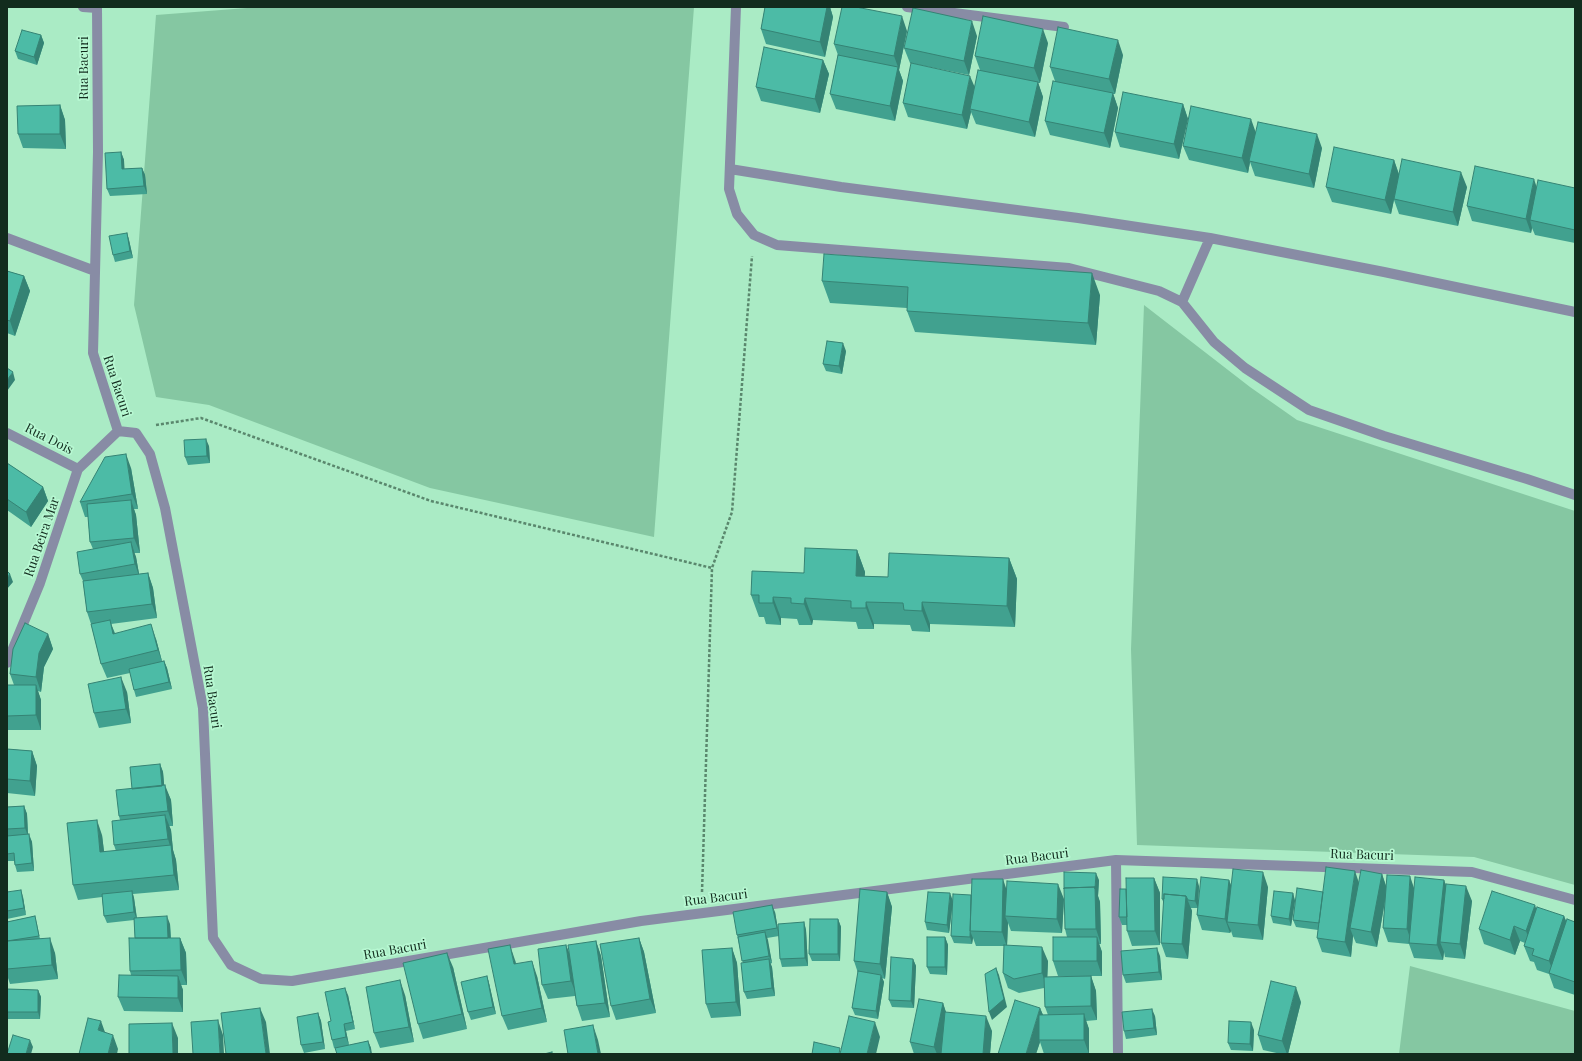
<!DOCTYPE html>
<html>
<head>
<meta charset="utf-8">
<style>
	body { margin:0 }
	#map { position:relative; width:1582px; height:1061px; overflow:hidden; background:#aaebc5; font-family:"Playfair Display",serif }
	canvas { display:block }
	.frame { position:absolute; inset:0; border:8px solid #122c1e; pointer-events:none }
</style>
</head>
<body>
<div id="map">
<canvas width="1582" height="1061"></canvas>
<div class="frame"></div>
</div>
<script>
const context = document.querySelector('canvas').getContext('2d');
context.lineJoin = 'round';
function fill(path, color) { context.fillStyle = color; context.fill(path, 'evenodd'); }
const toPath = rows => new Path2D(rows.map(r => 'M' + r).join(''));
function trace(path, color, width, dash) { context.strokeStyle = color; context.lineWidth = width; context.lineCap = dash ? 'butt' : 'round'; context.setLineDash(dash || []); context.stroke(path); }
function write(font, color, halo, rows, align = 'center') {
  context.font = font + ' "Playfair Display",serif'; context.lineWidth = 3.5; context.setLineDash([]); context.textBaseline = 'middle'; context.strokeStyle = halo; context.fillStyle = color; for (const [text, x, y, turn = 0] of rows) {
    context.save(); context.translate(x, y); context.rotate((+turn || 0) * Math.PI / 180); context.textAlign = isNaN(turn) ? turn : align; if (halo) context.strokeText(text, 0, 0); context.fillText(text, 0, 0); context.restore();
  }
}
const green = toPath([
	[260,7,694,7,654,537,430,488,209,405,156,397,134,305,156,15],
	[1144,305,1250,387,1297,420,1575,511,1575,885,1474,857,1137,845,1131,649],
	[1410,966,1575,1011,1575,1054,1399,1054]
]);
const path = toPath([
	[156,425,201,418,431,501,712,568],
	[702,892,712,568,732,512,752,256]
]);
const minor = toPath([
	[83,7,97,8],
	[97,7,98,152,93,353,118,431],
	[736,7,729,189,737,214,754,235,777,245,1069,268,1159,291,1182,302,1214,342,1245,368,1309,410,1384,436,1527,479,1575,495],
	[907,7,1064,27],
	[730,169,841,187,1078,218,1210,238,1384,272,1575,312],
	[7,238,95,271],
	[1182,302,1210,238],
	[118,431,136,433,150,454,165,508,203,708,213,938,231,965,261,979,292,981,641,921,1116,860,1472,872,1575,900],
	[7,433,78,469],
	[7,663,40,583,78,469,118,431],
	[1116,860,1118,1054]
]);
const wall = toPath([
	[765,7,830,7,833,17,825,57,766,44,761,29],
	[907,31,899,70,903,81,895,121,836,109,830,94,838,55,834,44],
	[41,35,44,43,37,65,18,59,15,51],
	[977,36,969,75,910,63,904,48],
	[1048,43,1040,83,1038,83,1043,97,1035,137,976,124,971,112,967,129,908,117,903,103,975,88,980,70,975,56],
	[1123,55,1115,94,1113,94,1118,108,1110,148,1050,135,1045,121,1055,81,1050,67],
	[823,60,829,74,820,113,761,101,756,87],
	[1183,104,1188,119,1179,159,1120,147,1115,132],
	[60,105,65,120,66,149,23,148,18,134],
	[1256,132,1322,148,1314,188,1255,176,1250,162,1248,173,1189,160,1183,146],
	[121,152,124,160,124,169,142,168,145,175,147,194,110,196,107,189],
	[1394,160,1399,174,1467,187,1458,226,1399,214,1394,200,1391,214,1332,202,1326,187],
	[1537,187,1575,188,1575,243,1535,235,1532,228,1531,233,1472,221,1467,206],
	[127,233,129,240,133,258,115,262,113,255],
	[7,271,24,276,30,291,15,336,7,333],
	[822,281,1100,295,1096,345,915,332,907,311,907,308,830,303],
	[846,351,842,374,826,371,823,364],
	[209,446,210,463,188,465,185,457],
	[7,463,43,487,48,501,31,527,7,510],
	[131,468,138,509,134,509,136,515,140,553,134,553,136,557,139,574,148,573,153,588,157,618,111,624,115,633,156,639,162,661,164,661,167,668,172,689,136,697,134,690,130,673,107,678,101,664,91,624,87,612,83,581,80,574,93,549,90,542,88,517,85,517,80,502],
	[857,550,865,572,864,576,888,577,1009,558,1017,579,1015,627,930,624,930,632,912,631,910,625,874,624,874,629,858,629,856,622,813,620,812,625,799,625,797,619,781,618,781,625,766,624,764,617,759,617,751,595],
	[48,634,53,649,44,667,41,692,38,691,41,700,41,730,7,730,7,685,14,685,10,674],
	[127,692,131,723,99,728,94,713],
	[7,749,32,751,37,766,35,796,7,793],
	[160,764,163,772,164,785,171,800,173,826,169,826,171,830,173,850,176,860,179,890,133,894,134,898,137,918,170,924,171,938,180,938,186,953,187,985,181,985,183,990,183,1012,124,1011,118,997,131,975,130,971,135,938,134,920,107,923,104,916,102,897,78,900,73,885,102,835,104,852,116,851,114,845,120,820,119,816,132,789],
	[24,806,27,814,28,834,32,842,34,871,17,872,15,865,14,861,7,861,7,807],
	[1382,874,1386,886,1414,888,1444,880,1446,886,1472,901,1465,959,1445,957,1444,952,1443,960,1414,958,1409,944,1388,942,1383,928,1385,901,1377,947,1356,943,1353,936,1351,957,1322,952,1317,938,1318,930,1296,927,1293,920,1323,892,1359,883],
	[1154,878,1160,893,1160,945,1132,946,1127,931,1127,925,1122,925,1119,917,1126,889],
	[1099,880,1098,896,1100,902,1101,944,1099,944,1102,952,1102,976,1091,976,1096,991,1097,1020,1086,1021,1089,1029,1089,1054,1044,1054,1040,1042,1036,1054,1040,1008,1043,1015,1048,1015,1045,1007,1044,988,1019,993,1008,988,1003,973,1004,946,976,946,973,938,972,944,954,943,951,936,953,902,949,933,927,930,925,922,953,901,971,895,1007,890,1064,899,1062,933,1011,931,1008,923,1007,945,1048,961,1047,977,1087,976,1058,976,1053,961,1067,937,1065,929],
	[1229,880,1231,885,1268,887,1263,940,1233,937,1231,931,1230,933,1202,930,1197,915,1198,908,1191,908,1192,911,1188,959,1166,957,1161,943,1164,904,1162,899,1199,886,1198,902],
	[7,892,23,897,26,915,7,919],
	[887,892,892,907,885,979,882,978,884,982,878,1019,855,1015,852,1008,858,973,854,961],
	[1293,893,1295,901,1291,926,1273,923,1271,916],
	[1536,909,1564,916,1566,921,1575,922,1575,995,1554,988,1549,974,1537,970,1534,962,1530,961,1524,946,1525,943,1520,941,1515,955,1484,944,1479,929],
	[775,912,778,930,804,922,806,930,808,966,782,967,780,959,779,936,767,938,772,963,770,964,772,967,775,996,747,999,744,992,743,963,737,935],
	[35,916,37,924,40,939,55,953,58,979,10,984,7,975,7,922],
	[838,919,841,927,840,961,812,961,809,954],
	[945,937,948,945,947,975,930,974,927,967],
	[639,938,644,952,656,1013,616,1020,611,1006],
	[596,941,601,956,610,1017,582,1021,577,1006,575,996,548,999,542,985,566,945,570,955],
	[732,948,737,963,741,1016,711,1018,706,1004],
	[1160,956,1162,980,1126,983,1123,975],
	[913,959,916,966,914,1008,892,1007,889,1000],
	[515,960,516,964,537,976,547,1022,508,1030,502,1016],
	[453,967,467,1029,423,1039,418,1024],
	[487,976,489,983,496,1014,471,1020,468,1012],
	[7,989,38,990,41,997,40,1019,7,1019],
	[348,995,355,1029,346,1031,349,1045,368,1041,371,1048,334,1048,332,1040,331,1021],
	[405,995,414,1042,380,1048,374,1033],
	[1301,1002,1288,1054,1281,1054,1263,1050,1258,1035],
	[943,1003,946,1013,992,1031,990,1054,914,1054,910,1042],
	[318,1013,321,1021,325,1049,304,1053,301,1045],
	[1155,1016,1157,1035,1126,1039,1124,1031],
	[1254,1030,1253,1051,1231,1050,1228,1043]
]);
const shadedWall = toPath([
	[827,7,830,7,833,17,825,57,820,42],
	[902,16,907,31,899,70,903,81,895,121,890,106,898,67,894,56],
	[972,21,977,36,969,75,964,61],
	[1043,29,1048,43,1040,83,1034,68],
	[41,35,44,43,37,65,34,57],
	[1118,40,1123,55,1115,94,1109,79],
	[823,60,829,74,820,113,815,99],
	[970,76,976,90,970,109,971,112,967,129,962,115],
	[1038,82,1043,97,1035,137,1029,122],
	[1113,93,1118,108,1110,148,1104,133],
	[1183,104,1188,119,1179,159,1174,144],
	[60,105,65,120,66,149,60,134],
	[1251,119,1256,133,1249,161,1250,162,1248,173,1242,158],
	[1317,134,1322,148,1314,188,1309,174],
	[121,152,124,160,125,177,122,169],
	[1394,160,1399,175,1391,214,1385,200],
	[142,168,145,175,147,194,144,186],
	[1461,172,1467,187,1458,226,1453,212],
	[1534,179,1539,194,1530,220,1532,228,1531,233,1526,219],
	[127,233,129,240,133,258,130,251],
	[1092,273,1100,295,1096,345,1088,323],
	[24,276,30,291,15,336,10,321],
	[843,343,846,351,842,374,839,366],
	[13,372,15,380,7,391,7,380],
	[206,439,209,446,210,463,207,456],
	[126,454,131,468,138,509,132,494],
	[43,487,48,501,31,527,26,512],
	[131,500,136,515,140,553,134,538],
	[131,542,136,557,140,579,135,564],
	[857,550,865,572,864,597,856,576],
	[1009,558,1017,579,1015,627,1007,606],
	[148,573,153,588,157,618,152,604],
	[10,574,13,582,7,589,7,578],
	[773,597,781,618,781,625,773,603],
	[805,598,813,620,812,625,804,604],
	[866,602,874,624,874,629,866,608],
	[922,602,930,624,930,632,922,611],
	[110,620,115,635,113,634],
	[151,624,156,639,163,665,158,650],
	[48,634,53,649,44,667,41,692,36,677,39,653],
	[164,661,167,668,172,689,169,682],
	[121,677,127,692,131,723,126,709],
	[36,685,41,700,41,730,36,715],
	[32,751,37,766,35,796,30,781],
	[160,764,163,772,165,794,162,787],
	[165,785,171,800,173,826,168,811],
	[24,806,27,814,28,836,25,828],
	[165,815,171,830,173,850,176,860,179,890,174,875,171,849,168,839],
	[97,820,102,835,106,867,100,852],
	[29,834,32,842,34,871,32,863],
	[1355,871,1360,886,1350,928,1353,936,1351,957,1345,942],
	[1263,872,1268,887,1263,940,1258,925],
	[1096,873,1099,880,1098,896,1100,902,1101,944,1096,929,1095,887],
	[1382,874,1387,889,1377,947,1371,932],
	[1410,876,1415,891,1412,944,1407,929],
	[1154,878,1160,893,1160,945,1155,931],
	[1003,879,1008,894,1005,916,1008,923,1007,947,1002,932],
	[1197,879,1199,886,1198,908,1195,901],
	[1229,880,1234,894,1227,922,1231,931,1230,933,1225,919],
	[1444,880,1449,894,1440,942,1444,952,1443,960,1437,945],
	[1058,884,1064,899,1062,933,1057,919],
	[1466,886,1472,901,1465,959,1460,944],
	[21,890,23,897,26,915,24,908],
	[132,891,134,898,137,920,134,912],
	[887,892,892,907,885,979,880,964],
	[950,893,953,901,949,933,947,925],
	[1293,893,1295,901,1291,926,1289,919],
	[971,895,970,931,973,938,972,944,970,937],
	[1186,896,1192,911,1188,959,1182,944],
	[772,905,775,912,779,935,777,928],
	[1535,905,1540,920,1531,945,1526,931],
	[167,916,170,924,171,945,168,938],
	[1564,916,1570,931,1555,976,1549,961],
	[838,919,841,927,840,961,838,954],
	[804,922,806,930,808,966,805,958],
	[1514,926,1520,941,1515,955,1510,940],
	[765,932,768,940,772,963,769,956],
	[945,937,948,945,947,975,945,967],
	[1097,937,1102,952,1102,976,1097,961],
	[50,938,55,953,58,979,52,965],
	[180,938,186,953,187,985,181,970],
	[639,938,644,952,656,1013,650,999],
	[596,941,601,956,610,1017,605,1003],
	[510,945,515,960,520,979,514,964],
	[566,945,572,960,577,996,571,981],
	[1042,947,1048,961,1047,988,1042,973],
	[732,948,737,963,741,1016,736,1002],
	[1157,948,1160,956,1162,980,1159,972],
	[447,953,453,967,467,1029,462,1014],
	[769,959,772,967,775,996,772,988],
	[913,959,916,966,914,1008,911,1001],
	[532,961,537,976,547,1022,542,1008],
	[996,968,999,975,1007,1007,992,1020,989,1012],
	[881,975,884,982,878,1019,876,1011],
	[178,976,183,990,183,1012,178,998],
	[487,976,489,983,496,1014,493,1007],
	[1091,976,1096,991,1097,1020,1091,1006],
	[400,980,405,995,414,1042,409,1027],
	[1296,987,1301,1002,1288,1054,1287,1054,1282,1041],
	[345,988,348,995,355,1029,353,1022],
	[38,990,41,997,40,1019,38,1012],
	[943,1003,948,1018,941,1054,937,1054,934,1047],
	[260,1008,266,1022,270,1054,266,1054],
	[1040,1008,1046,1022,1039,1040,1040,1042,1036,1054,1026,1054],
	[1152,1009,1155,1016,1157,1035,1154,1028],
	[318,1013,321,1021,325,1049,323,1042],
	[1084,1014,1089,1029,1089,1054,1084,1040],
	[986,1016,992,1031,990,1054,983,1054],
	[218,1020,223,1035,224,1054,220,1054],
	[101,1021,106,1035,98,1030],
	[875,1022,880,1037,876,1054,867,1054],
	[1251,1022,1254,1030,1253,1051,1250,1044],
	[172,1023,178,1038,178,1054,173,1054],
	[344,1024,346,1031,349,1045,346,1037],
	[593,1025,598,1040,601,1054,598,1054],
	[113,1035,118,1049,117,1054,108,1054],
	[30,1040,33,1047,31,1054,26,1054],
	[368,1041,371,1048,372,1054,371,1054]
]);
const building = toPath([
	[765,7,827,7,820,42,761,29,765,7],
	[842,7,856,7,902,16,894,56,834,44,842,7],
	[913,8,972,21,964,61,904,48,913,8],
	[983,16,1043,29,1034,68,975,56,983,16],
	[1058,27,1118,40,1109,79,1050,67,1058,27],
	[22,30,41,35,34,57,15,51,22,30],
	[764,47,823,60,815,99,756,87,764,47],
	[838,55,898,67,890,106,830,94,838,55],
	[911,63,970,76,962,115,903,103,911,63],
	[978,70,1038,82,1029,122,970,109,978,70],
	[1053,81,1113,93,1104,133,1045,121,1053,81],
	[1123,92,1183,104,1174,144,1115,132,1123,92],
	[60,105,60,134,18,134,17,106,60,105],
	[1191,106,1251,119,1242,158,1183,146,1191,106],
	[1258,122,1317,134,1309,174,1249,161,1258,122],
	[1334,147,1394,160,1385,200,1326,187,1334,147],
	[121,152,122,169,142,168,144,186,107,189,105,153,121,152],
	[1402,159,1461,172,1453,212,1394,199,1402,159],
	[1475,166,1534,179,1526,219,1467,206,1475,166],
	[1538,180,1575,188,1575,230,1530,220,1538,180],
	[127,233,130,251,113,255,109,236,127,233],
	[824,254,1092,273,1088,323,907,311,908,287,822,281,824,254],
	[7,271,24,276,10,321,7,320,7,271],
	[827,341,843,343,839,366,823,364,827,341],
	[7,368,13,372,7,380,7,368],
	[206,439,207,456,185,457,184,440,206,439],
	[126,454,132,494,80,502,105,457,126,454],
	[7,463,43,487,26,512,7,499,7,463],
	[131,500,134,538,90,542,87,504,131,500],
	[131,542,135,564,80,574,77,552,131,542],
	[805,548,857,550,856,576,888,577,889,553,1009,558,1007,606,922,602,922,611,904,610,903,603,866,602,866,608,851,608,851,601,805,598,804,604,791,603,791,598,773,597,773,603,759,603,759,595,751,595,752,571,804,573,805,548],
	[7,571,10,574,7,578,7,571],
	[148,573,152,604,87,612,83,581,148,573],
	[110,620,113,634,151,624,158,650,101,664,91,624,110,620],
	[25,623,48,634,39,653,36,677,10,674,13,649,25,623],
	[164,661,169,682,134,690,129,669,164,661],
	[121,677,126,709,94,713,88,684,121,677],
	[7,685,36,685,36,715,7,716,7,685],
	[7,749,32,751,30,781,7,779,7,749],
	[160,764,162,786,132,789,130,767,160,764],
	[165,785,168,811,119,816,116,790,165,785],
	[24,806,25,828,7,829,7,807,24,806],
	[165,815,168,839,114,845,112,821,165,815],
	[97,820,100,852,171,845,174,875,73,885,67,823,97,820],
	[29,834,32,863,15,865,14,853,7,854,7,836,29,834],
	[1326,867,1355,871,1345,942,1317,938,1326,867],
	[1233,869,1263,872,1258,925,1227,922,1233,869],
	[1361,870,1382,874,1371,932,1350,928,1361,870],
	[1064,872,1096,873,1095,889,1095,887,1064,888,1064,889,1064,872],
	[1387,875,1410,876,1407,929,1383,928,1387,875],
	[1163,877,1197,879,1195,901,1188,900,1186,896,1164,894,1164,899,1162,899,1163,877],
	[1201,877,1229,880,1225,919,1197,915,1201,877],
	[1415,877,1444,880,1437,945,1409,943,1415,877],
	[1126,878,1154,878,1155,931,1127,931,1126,878],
	[972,879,1003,879,1002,932,970,931,972,879],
	[1007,881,1058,884,1057,919,1005,916,1007,881],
	[1446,884,1466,886,1460,944,1440,942,1446,884],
	[1095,887,1096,929,1065,929,1064,888,1095,887],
	[1297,888,1323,892,1319,923,1293,920,1297,888],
	[860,889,887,892,880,964,854,961,860,889],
	[1120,889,1126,889,1127,917,1119,917,1120,889],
	[21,890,24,908,7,911,7,892,21,890],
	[132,891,134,912,104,916,102,894,132,891],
	[1274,891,1293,893,1289,919,1271,916,1274,891],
	[1492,891,1535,905,1526,931,1514,926,1510,940,1479,929,1492,891],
	[928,892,950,893,947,925,925,922,928,892],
	[953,894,971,895,970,937,951,936,953,894],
	[1164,894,1186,896,1182,944,1161,943,1164,894],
	[772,905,777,928,737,935,733,912,772,905],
	[1537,907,1564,916,1549,961,1532,955,1534,949,1524,946,1537,907],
	[35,916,39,936,7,941,7,922,35,916],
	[167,916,168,938,135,938,134,918,167,916],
	[810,919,838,919,838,954,809,954,810,919],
	[1567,919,1575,922,1575,982,1549,973,1567,919],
	[804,922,805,958,780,959,778,924,804,922],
	[765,932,769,956,742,961,738,937,765,932],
	[927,937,945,937,945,967,927,967,927,937],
	[1053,937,1097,937,1097,961,1053,961,1053,937],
	[50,938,52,965,7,969,7,941,50,938],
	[129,938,180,938,181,970,130,971,129,938],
	[639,938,650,999,611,1006,600,944,639,938],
	[596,941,605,1003,577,1006,568,945,596,941],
	[510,945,514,964,532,961,542,1008,502,1016,488,949,510,945],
	[566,945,571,981,542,985,538,949,566,945],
	[1004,945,1042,947,1042,973,1014,979,1003,973,1004,945],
	[732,948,736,1002,706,1004,702,950,732,948],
	[1157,948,1159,972,1123,975,1121,951,1157,948],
	[447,953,462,1014,418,1024,403,963,447,953],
	[891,957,913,959,911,1001,889,1000,891,957],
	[769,959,772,988,744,992,741,963,769,959],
	[996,968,1004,999,989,1012,985,974,996,968],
	[858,971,881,975,876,1011,852,1008,858,971],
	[119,975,178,976,178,998,118,997,119,975],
	[487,976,493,1007,468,1012,461,982,487,976],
	[1091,976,1091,1006,1045,1007,1044,977,1091,976],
	[400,980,409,1027,374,1033,366,987,400,980],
	[1271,981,1296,987,1282,1041,1258,1035,1271,981],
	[345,988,353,1022,344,1024,346,1037,332,1040,328,1022,331,1021,325,992,345,988],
	[7,989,38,990,38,1012,7,1012,7,989],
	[919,999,943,1003,934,1047,910,1042,919,999],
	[1015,1000,1040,1008,1026,1054,998,1054,1015,1000],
	[260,1008,266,1054,226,1054,221,1013,260,1008],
	[1152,1009,1154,1028,1124,1031,1122,1012,1152,1009],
	[945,1012,986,1016,983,1054,941,1054,945,1012],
	[318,1013,323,1042,301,1045,297,1017,318,1013],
	[1084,1014,1084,1040,1039,1040,1039,1015,1084,1014],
	[849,1016,875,1022,867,1054,840,1054,849,1016],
	[88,1018,101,1021,98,1030,113,1035,108,1054,79,1054,88,1018],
	[218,1020,220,1054,193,1054,191,1022,218,1020],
	[1229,1021,1251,1022,1250,1044,1228,1043,1229,1021],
	[172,1023,173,1054,129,1054,129,1024,172,1023],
	[593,1025,598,1054,568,1054,564,1030,593,1025],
	[13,1035,30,1040,26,1054,7,1054,13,1035],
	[368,1041,371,1054,337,1054,335,1048,368,1041],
	[814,1042,840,1048,839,1054,812,1054,814,1042],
	[552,1052,552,1054,544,1054,552,1052]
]);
const streetNames = [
	["Rua Bacuri",84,68,-90],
	["Rua Bacuri",117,386,72],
	["Rua Dois",49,439,27],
	["Rua Beira Mar",42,537,-71],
	["Rua Bacuri",212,697,82],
	["Rua Bacuri",1362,855,2],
	["Rua Bacuri",1037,857,-7],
	["Rua Bacuri",716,898,-7],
	["Rua Bacuri",395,950,-10]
];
fill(green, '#85c7a2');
trace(path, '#5a876d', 2.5, [3, 2]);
trace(minor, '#888ca5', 10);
fill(wall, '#41a18f');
fill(shadedWall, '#358374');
fill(building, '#4cbba6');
trace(building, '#358374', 1);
write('13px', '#122c1e', '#b7f8d2', streetNames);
</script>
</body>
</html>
